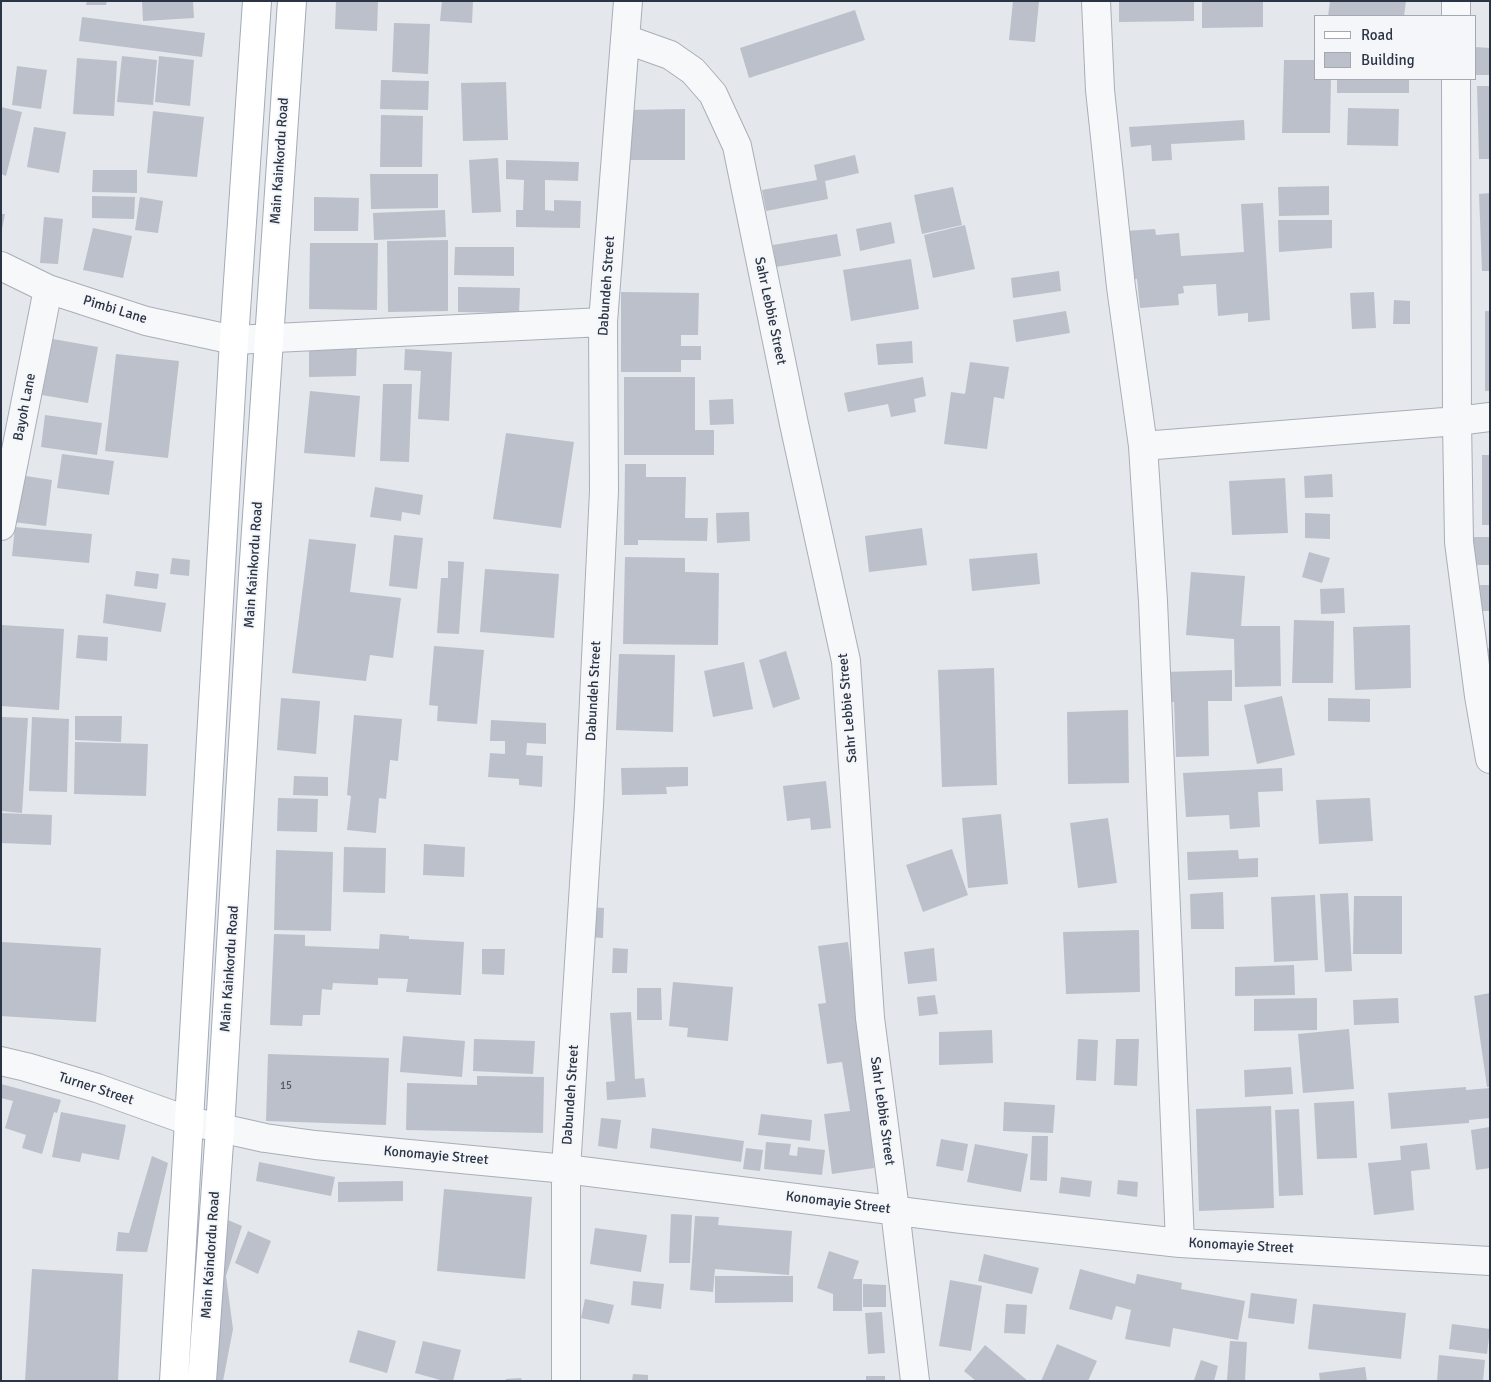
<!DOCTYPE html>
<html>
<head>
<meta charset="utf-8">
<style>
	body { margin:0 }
	#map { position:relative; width:1491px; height:1382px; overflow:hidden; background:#e4e7ec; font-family:Signika,sans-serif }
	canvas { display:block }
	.frame { position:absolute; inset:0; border:2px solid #2b3445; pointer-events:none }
	.legend { position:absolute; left:1314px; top:15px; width:162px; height:65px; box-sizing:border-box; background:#f4f6f9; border:1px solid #a4a8b1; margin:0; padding:6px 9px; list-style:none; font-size:15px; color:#2b3445 }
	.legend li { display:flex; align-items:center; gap:10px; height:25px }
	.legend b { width:25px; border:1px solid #a4a8b1 }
</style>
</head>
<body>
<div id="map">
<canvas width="1491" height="1382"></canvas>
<div class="frame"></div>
<ul class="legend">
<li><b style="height:6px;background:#fff"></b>Road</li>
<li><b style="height:14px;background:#bbc0ca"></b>Building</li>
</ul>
</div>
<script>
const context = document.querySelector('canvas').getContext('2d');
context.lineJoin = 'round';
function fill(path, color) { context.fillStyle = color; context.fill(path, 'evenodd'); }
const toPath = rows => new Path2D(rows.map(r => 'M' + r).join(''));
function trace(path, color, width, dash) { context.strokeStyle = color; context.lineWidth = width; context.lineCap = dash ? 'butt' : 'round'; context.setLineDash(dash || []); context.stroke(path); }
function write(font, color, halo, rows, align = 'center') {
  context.font = font + ' Signika,sans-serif'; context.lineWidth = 4; context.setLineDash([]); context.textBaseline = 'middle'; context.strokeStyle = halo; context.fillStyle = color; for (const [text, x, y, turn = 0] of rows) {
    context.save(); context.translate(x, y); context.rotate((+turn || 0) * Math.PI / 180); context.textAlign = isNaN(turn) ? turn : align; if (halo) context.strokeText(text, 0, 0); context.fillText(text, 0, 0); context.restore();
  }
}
const building = toPath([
	[87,1,107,1,106,5,86,5],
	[142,1,193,1,194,18,143,21],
	[336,1,378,1,377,31,335,29],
	[442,1,473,1,472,23,440,21],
	[1013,1,1039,1,1035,42,1009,40],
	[1119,1,1194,1,1194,21,1119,22],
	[1202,1,1263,1,1263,27,1202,28],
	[1330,1,1406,1,1404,16,1328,16],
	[855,10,865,40,749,78,740,48],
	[82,17,205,33,202,57,79,41],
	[394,23,430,24,428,74,392,72],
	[1475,47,1490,48,1490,75,1475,75],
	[122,56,157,60,153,105,117,102],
	[159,56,194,60,190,106,155,102],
	[77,58,117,61,114,116,73,114],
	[1284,60,1315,60,1315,79,1331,79,1330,133,1282,133],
	[17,66,47,70,41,109,12,105],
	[1337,79,1409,79,1409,93,1337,93],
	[381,80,429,81,428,110,380,109],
	[506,82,508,140,463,141,461,83],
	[1477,86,1490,86,1490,159,1479,159],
	[1,107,22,112,6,176,1,174],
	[1348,108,1399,109,1398,146,1347,145],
	[685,109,685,160,627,160,627,110],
	[153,111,204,117,197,177,147,173],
	[381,115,423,116,422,167,380,167],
	[1244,120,1245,140,1171,144,1172,160,1152,161,1151,145,1131,147,1129,127],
	[34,127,66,132,59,173,27,167],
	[855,155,859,173,825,181,828,199,766,211,762,190,817,180,814,165],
	[498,158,501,212,472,213,469,160],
	[506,160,579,162,578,181,545,180,545,210,554,211,554,200,581,201,580,228,516,227,516,210,523,210,524,180,506,179],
	[93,170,137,170,137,193,92,192],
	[370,174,438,174,438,208,371,209],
	[1329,186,1329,215,1279,216,1278,187],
	[953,187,962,225,922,234,914,195],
	[1490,193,1490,271,1482,271,1479,194],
	[92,196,135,197,134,219,92,218],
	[140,197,163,201,158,233,135,230],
	[314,197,359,198,358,231,314,231],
	[1263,203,1270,320,1248,322,1248,313,1218,316,1216,284,1183,286,1184,293,1178,294,1179,305,1140,308,1137,279,1128,280,1125,231,1155,229,1156,235,1179,233,1181,256,1244,252,1241,204],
	[445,210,446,237,374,240,373,213],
	[1,214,5,214,2,229,1,229],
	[44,217,63,219,58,264,40,263],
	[1278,220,1332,220,1332,248,1279,252],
	[891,222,895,243,860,251,856,229],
	[965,225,975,269,933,278,924,235],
	[93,228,132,236,123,278,83,270],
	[837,234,841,256,776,267,773,245],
	[448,240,448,311,388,312,387,241],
	[310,243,378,243,377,310,309,309],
	[455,247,514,247,514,276,454,275],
	[911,259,919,309,851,321,843,270],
	[1059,271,1061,291,1013,298,1011,278],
	[458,287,520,288,519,313,458,312],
	[621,292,699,293,698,335,681,335,681,346,701,346,701,360,681,360,681,372,621,372],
	[1374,292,1376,328,1352,329,1350,293],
	[1394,300,1410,301,1410,324,1393,324],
	[1066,311,1070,333,1016,342,1013,320],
	[1485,311,1490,311,1490,391,1485,391],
	[53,339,98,347,88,403,42,395],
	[912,341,913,363,878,365,876,344],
	[309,346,357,346,356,376,309,377],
	[405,349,452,352,449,421,418,419,421,371,404,370],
	[116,354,179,361,168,458,105,451],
	[970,362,1009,367,1004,399,994,397,987,449,944,444,951,392,965,394],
	[624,377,695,377,695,430,714,430,714,455,624,455],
	[923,377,926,396,914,399,916,412,891,417,888,404,848,412,844,393],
	[383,384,412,384,409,462,380,461],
	[310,391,360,396,355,457,304,453],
	[733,399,734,424,710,425,709,400],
	[45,415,102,423,97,455,41,447],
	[506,433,574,442,561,528,493,519],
	[62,454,114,461,109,495,57,488],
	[1482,455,1490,455,1490,525,1482,525],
	[625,464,646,464,646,477,686,477,685,518,708,518,707,541,638,540,638,545,624,545],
	[1332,474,1333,497,1305,498,1304,476],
	[19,475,52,480,46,526,13,522],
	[1285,478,1288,533,1232,535,1229,481],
	[375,487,423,495,420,515,402,512,401,521,370,517],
	[749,512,750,541,717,543,716,513],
	[1305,513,1330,514,1330,539,1305,538],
	[15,527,92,534,89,563,12,556],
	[922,528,927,565,869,572,865,536],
	[394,535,423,538,417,589,389,586],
	[1472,537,1490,537,1490,565,1472,565],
	[309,539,356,544,350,592,401,598,393,658,370,655,366,681,292,673],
	[1309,552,1330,558,1322,583,1302,577],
	[1037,553,1040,584,972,591,969,559],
	[625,557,685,558,685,572,719,573,718,645,623,644],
	[172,558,190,560,189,576,170,574],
	[448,561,464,562,459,634,437,633,441,578,448,578],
	[485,569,559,574,554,638,480,632],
	[136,571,159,574,157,589,134,586],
	[1191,572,1245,576,1241,626,1280,626,1281,686,1235,687,1234,639,1186,635],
	[1480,585,1490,585,1490,611,1481,611],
	[1344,588,1345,613,1321,614,1320,589],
	[106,594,166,603,161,632,103,623],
	[1294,620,1334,621,1333,683,1292,683],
	[1,625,64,629,59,710,1,706],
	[1410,625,1411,688,1355,690,1353,627],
	[78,635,108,637,107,661,76,658],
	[434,646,484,650,477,724,437,721,438,706,429,705],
	[1490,648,1490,677,1483,650],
	[786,651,800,699,773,708,759,660],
	[619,654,675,655,673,732,616,730],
	[744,662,753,709,713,717,704,671],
	[994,668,997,785,942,787,938,670],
	[1232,670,1232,701,1208,701,1209,756,1176,757,1174,702,1165,702,1165,672],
	[1282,696,1295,755,1257,764,1244,705],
	[281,698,320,701,316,754,277,750],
	[1328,698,1370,699,1370,722,1328,721],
	[1128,710,1129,783,1068,784,1067,712],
	[354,715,402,719,398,761,390,760,386,799,379,798,376,833,347,830,351,796,347,795],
	[75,716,122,716,121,742,75,740],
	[1,717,28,718,22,813,1,811],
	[32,717,69,719,67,792,29,791],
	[491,720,546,723,546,744,527,743,526,755,543,756,542,787,519,785,519,779,488,777,490,753,505,754,505,741,490,741],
	[75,742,148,744,146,796,74,794],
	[688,767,688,786,666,787,667,794,622,795,621,768],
	[1282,768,1283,791,1258,792,1260,827,1230,829,1229,815,1186,817,1183,773],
	[294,776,328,777,328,796,293,795],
	[826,781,831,828,811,830,810,818,787,821,783,786],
	[278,798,318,799,317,832,277,831],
	[1370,798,1373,841,1319,844,1316,800],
	[1,813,52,815,51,845,1,843],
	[1001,814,1008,884,968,888,962,818],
	[1108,818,1117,883,1078,888,1070,823],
	[424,844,465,847,464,877,423,875],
	[344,847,386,848,385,893,343,892],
	[952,849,968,895,923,912,906,865],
	[276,850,333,852,331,931,274,930],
	[1238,850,1239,859,1258,858,1258,877,1188,880,1187,852],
	[1223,892,1224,929,1191,929,1190,894],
	[1348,893,1352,971,1325,972,1320,894],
	[1315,895,1318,960,1274,962,1271,897],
	[1354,896,1402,896,1402,954,1353,954],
	[589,907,604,908,603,938,588,937],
	[1139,930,1140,992,1066,994,1063,932],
	[274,934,305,935,305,946,379,949,380,934,409,936,409,939,464,942,461,995,406,992,408,979,378,978,378,985,333,983,332,990,322,989,320,1015,303,1015,302,1026,270,1025],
	[2,942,101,948,96,1022,1,1016],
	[848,942,879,1157,873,1158,874,1168,832,1174,824,1114,850,1111,842,1062,827,1064,818,1004,826,1003,818,946],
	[613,948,628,949,627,973,612,973],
	[934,948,937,981,908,984,904,952],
	[482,949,505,949,504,975,482,974],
	[1294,965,1295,995,1235,996,1235,967],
	[673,982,733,987,728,1041,687,1037,688,1028,669,1026],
	[637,988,661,988,662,1020,637,1020],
	[1490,993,1490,1087,1487,1087,1474,996],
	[935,995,938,1014,919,1016,917,997],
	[1317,998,1317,1030,1254,1031,1254,999],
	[1398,998,1399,1023,1354,1025,1353,1000],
	[631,1012,635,1079,644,1078,646,1097,607,1100,606,1082,615,1081,610,1013],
	[1349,1029,1354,1089,1303,1093,1298,1034],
	[992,1030,993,1063,939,1065,939,1032],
	[403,1036,465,1041,462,1077,400,1072],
	[474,1039,535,1041,533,1074,473,1071],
	[1078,1039,1098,1040,1096,1081,1076,1080],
	[1116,1039,1139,1039,1137,1086,1114,1085],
	[268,1054,389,1058,386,1125,266,1121],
	[1291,1067,1293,1094,1245,1097,1244,1070],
	[477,1076,544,1077,543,1133,406,1130,407,1083,477,1085],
	[1,1084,61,1100,57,1113,54,1112,42,1154,22,1148,26,1135,5,1128,13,1101,1,1098],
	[1466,1087,1466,1090,1490,1088,1490,1118,1469,1120,1469,1123,1391,1129,1388,1093],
	[1354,1101,1357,1158,1317,1159,1314,1103],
	[1004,1102,1055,1105,1053,1133,1003,1131],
	[1271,1106,1274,1208,1199,1211,1196,1109],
	[1299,1109,1303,1195,1279,1196,1275,1110],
	[61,1112,126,1125,119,1160,82,1153,80,1162,52,1157],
	[761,1114,812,1120,810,1141,758,1135],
	[601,1118,621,1120,617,1149,598,1146],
	[1490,1127,1490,1168,1476,1170,1471,1130],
	[652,1128,744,1141,741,1162,650,1148],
	[1032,1136,1048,1136,1047,1181,1030,1180],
	[941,1139,968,1144,963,1171,936,1166],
	[766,1142,791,1144,789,1155,797,1156,798,1147,825,1150,822,1175,764,1169],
	[1427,1143,1430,1169,1411,1171,1414,1210,1374,1215,1368,1163,1401,1160,1400,1146],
	[975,1144,1028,1154,1021,1192,967,1182],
	[746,1148,763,1150,760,1171,743,1169],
	[152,1156,168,1163,147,1252,116,1251,118,1232,129,1233],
	[259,1162,335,1177,331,1196,256,1181],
	[1061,1177,1092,1181,1090,1197,1059,1193],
	[1118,1180,1138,1182,1137,1197,1117,1194],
	[403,1181,403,1201,338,1202,338,1182],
	[444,1189,532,1197,525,1279,437,1271],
	[671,1214,692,1215,690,1263,669,1263],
	[695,1216,719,1217,718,1225,792,1231,789,1275,715,1269,713,1292,690,1290],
	[228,1220,242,1226,226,1276,233,1329,223,1381,205,1381,217,1250],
	[595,1228,647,1235,641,1272,590,1264],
	[248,1231,271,1241,258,1274,235,1263],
	[829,1251,859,1261,853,1279,862,1279,862,1311,833,1311,833,1294,817,1288],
	[984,1254,1039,1268,1032,1294,978,1281],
	[32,1269,123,1274,118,1381,25,1381],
	[1080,1269,1135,1284,1137,1274,1182,1283,1181,1289,1245,1301,1238,1340,1173,1328,1170,1347,1125,1339,1131,1310,1116,1306,1112,1320,1069,1309],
	[715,1276,793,1276,793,1302,715,1303],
	[950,1280,982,1286,971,1351,939,1346],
	[633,1281,664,1284,661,1309,631,1305],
	[863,1284,886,1285,886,1307,863,1307],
	[1251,1293,1297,1299,1294,1324,1248,1318],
	[585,1299,614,1305,609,1324,581,1318],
	[1006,1304,1027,1305,1025,1334,1004,1333],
	[1313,1304,1406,1313,1401,1359,1308,1349],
	[882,1312,885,1353,868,1354,865,1313],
	[1452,1324,1490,1329,1487,1354,1449,1349],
	[358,1330,396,1341,387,1373,349,1362],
	[423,1341,461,1350,453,1381,444,1381,415,1373],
	[1230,1341,1247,1342,1245,1380,1227,1380],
	[1057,1344,1097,1361,1088,1381,1041,1381],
	[985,1345,1028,1381,976,1381,964,1371],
	[1439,1355,1485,1360,1483,1381,1437,1381],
	[1201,1360,1218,1366,1214,1381,1194,1380],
	[1365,1367,1367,1381,1320,1381,1319,1373],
	[633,1374,648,1375,648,1381,632,1381],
	[866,1376,885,1376,885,1381,866,1381],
	[521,1378,522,1381,506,1381,506,1379]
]);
const minor = toPath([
	[1096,1,1100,90,1121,287,1143,446,1153,601,1180,1243],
	[1456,1,1456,16],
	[625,39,670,55,693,71,713,94,737,146,794,424,846,661,870,1018,895,1210,915,1381],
	[1456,79,1457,421,1459,542,1479,696,1490,759],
	[1,266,48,289,146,321,234,340,603,322],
	[1143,446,1457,421,1490,417],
	[1,526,48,289],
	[1,1061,26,1067,97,1088,189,1121,265,1138,315,1145,566,1169,962,1219,1180,1243,1490,1261],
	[566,1381,566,1169,589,805,604,491,603,322,628,1]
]);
const primary = toPath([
	[174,1381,234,340,257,1],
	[202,1381,220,1129,253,575,292,1]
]);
const numberNames = [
	["15",286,1086]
];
const streetNames = [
	["Main Kainkordu Road",280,161,-86],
	["Dabundeh Street",607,286,-86],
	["Pimbi Lane",115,310,17],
	["Sahr Lebbie Street",770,311,78],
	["Bayoh Lane",25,407,-79],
	["Main Kainkordu Road",254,565,-86],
	["Dabundeh Street",594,691,-87],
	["Sahr Lebbie Street",848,708,-95],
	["Main Kainkordu Road",230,969,-86],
	["Turner Street",96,1089,18],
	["Dabundeh Street",571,1095,-86],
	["Sahr Lebbie Street",882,1111,82],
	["Konomayie Street",436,1156,5],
	["Konomayie Street",838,1203,7],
	["Konomayie Street",1241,1246,3],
	["Main Kaindordu Road",211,1255,-86]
];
fill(building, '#bbc0ca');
trace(minor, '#a9aeb7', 30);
trace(primary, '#a3abb8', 30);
trace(minor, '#f7f8fa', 28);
trace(primary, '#fff', 28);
write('11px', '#4f5766', null, numberNames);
write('14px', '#2b3445', '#f4f6f9', streetNames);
</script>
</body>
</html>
